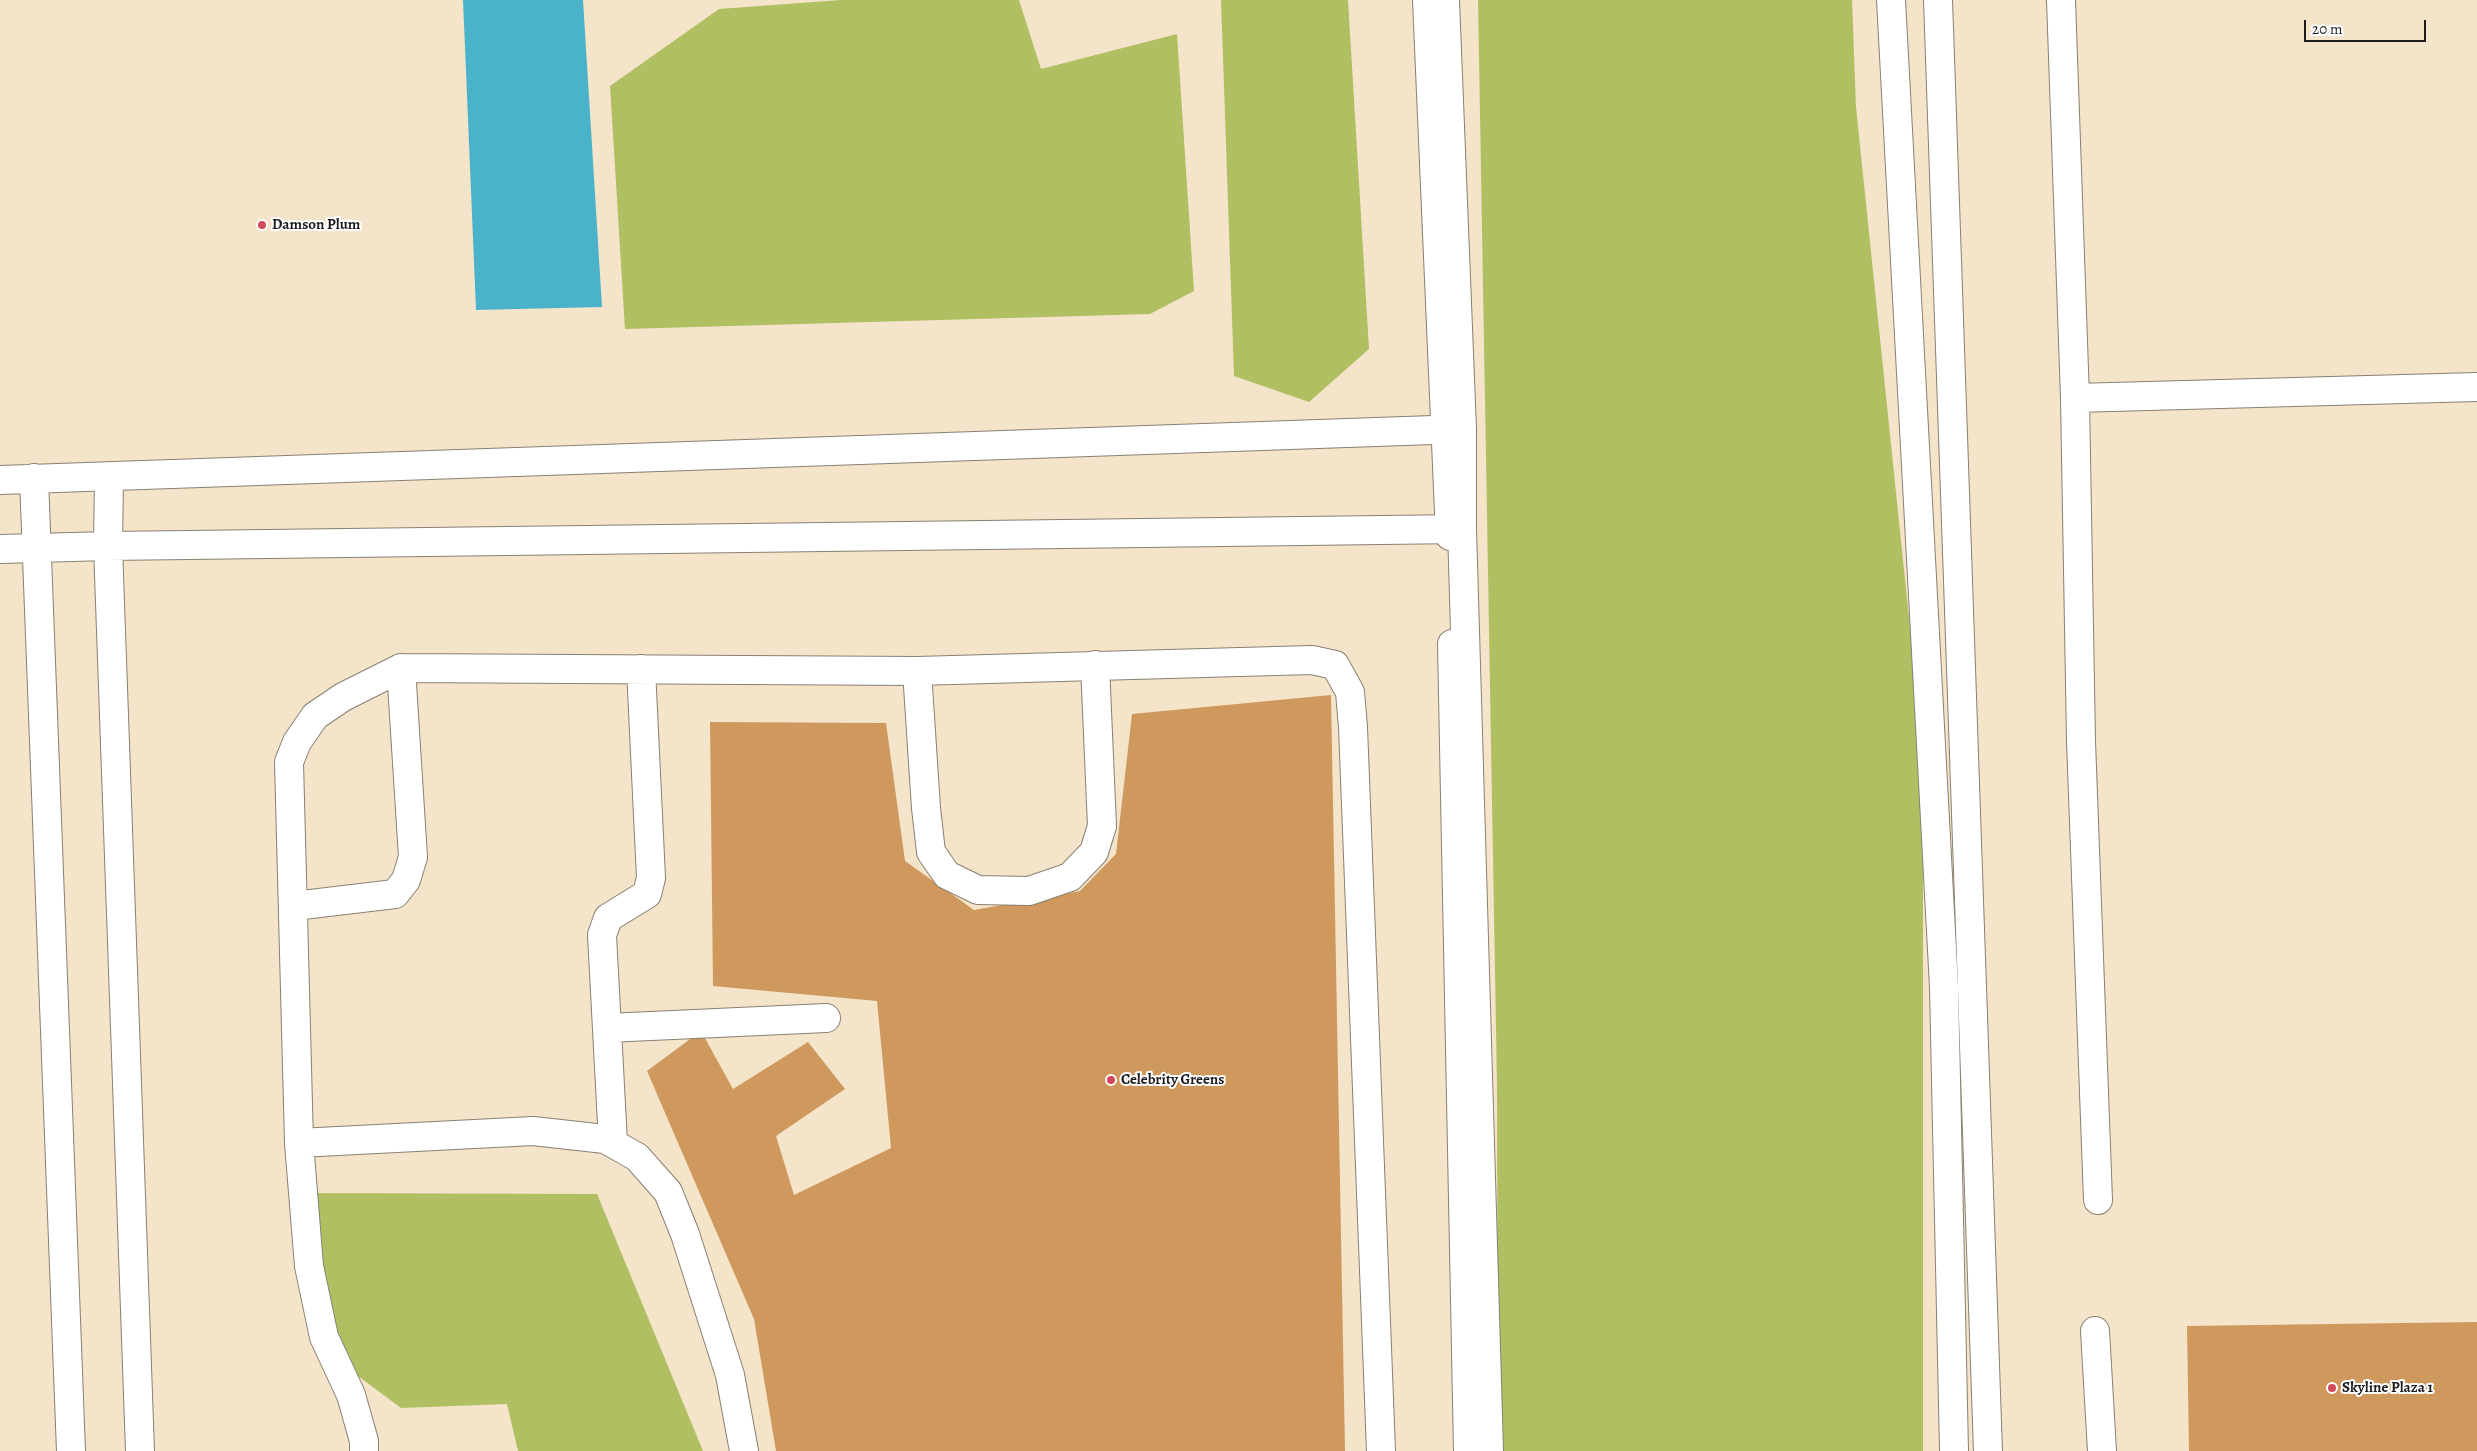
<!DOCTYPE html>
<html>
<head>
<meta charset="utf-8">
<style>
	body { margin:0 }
	#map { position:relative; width:2477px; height:1451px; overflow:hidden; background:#f4e4ca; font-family:Alegreya,serif }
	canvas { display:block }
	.scale { position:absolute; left:2304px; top:20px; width:122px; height:22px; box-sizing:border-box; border:2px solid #1c1c1c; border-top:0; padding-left:6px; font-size:15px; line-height:18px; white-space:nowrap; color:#1c1c1c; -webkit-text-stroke:4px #fff; paint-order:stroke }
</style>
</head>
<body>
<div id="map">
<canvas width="2477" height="1451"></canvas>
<div class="scale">20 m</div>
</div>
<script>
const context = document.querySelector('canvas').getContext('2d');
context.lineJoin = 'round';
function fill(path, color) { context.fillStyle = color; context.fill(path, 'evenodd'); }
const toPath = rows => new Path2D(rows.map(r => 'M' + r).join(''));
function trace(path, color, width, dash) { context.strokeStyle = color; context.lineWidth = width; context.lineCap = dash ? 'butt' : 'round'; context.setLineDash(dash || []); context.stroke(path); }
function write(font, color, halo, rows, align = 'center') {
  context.font = font + ' Alegreya,serif'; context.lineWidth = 4; context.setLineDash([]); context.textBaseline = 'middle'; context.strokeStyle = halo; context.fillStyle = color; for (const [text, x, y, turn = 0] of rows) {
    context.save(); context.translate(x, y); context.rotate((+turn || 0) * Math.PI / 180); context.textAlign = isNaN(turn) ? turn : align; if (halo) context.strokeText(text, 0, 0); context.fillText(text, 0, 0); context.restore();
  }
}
const green = toPath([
	[841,0,1019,0,1041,69,1177,34,1194,291,1150,314,625,329,610,86,719,9],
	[1221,0,1348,0,1369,349,1309,402,1234,376],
	[1478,0,1852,0,1856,107,1923,753,1923,1451,1498,1451,1497,1086],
	[303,1193,597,1194,703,1451,518,1451,507,1404,401,1408,311,1341]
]);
const water = toPath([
	[463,0,583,0,602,307,476,310]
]);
const building = toPath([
	[1331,695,1345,1451,776,1451,754,1319,647,1071,701,1031,733,1089,808,1042,845,1089,776,1136,794,1195,891,1148,877,1001,713,986,710,722,886,723,905,861,974,910,1080,891,1116,854,1132,714],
	[2477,1322,2477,1451,2189,1451,2187,1326]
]);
const pedestrian = toPath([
	[1427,0,1450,536],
	[1891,0,1944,987,1954,1451],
	[1452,644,1468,1451]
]);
const minor = toPath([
	[1445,0,1462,429,1462,529,1489,1451],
	[2061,0,2075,398,2081,741,2098,1200],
	[2075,398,2477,387],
	[34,478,71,1451],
	[109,478,108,546,140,1451],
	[0,480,1462,429],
	[0,549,108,546,1462,529],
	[917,671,926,808,931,852,947,875,978,890,1029,891,1070,877,1094,852,1102,826,1095,665],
	[294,906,395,894,406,880,413,857,401,668],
	[607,1028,826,1018],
	[299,1143,289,762,297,742,315,716,343,697,401,668,917,671,1312,660,1335,665,1350,692,1353,727,1381,1451],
	[613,1143,602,935,608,918,647,894,651,878,641,669],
	[2095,1331,2102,1451],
	[364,1451,364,1441,351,1395,324,1337,309,1266,299,1143,533,1131,605,1139,637,1157,668,1192,685,1234,730,1375,744,1451]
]);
const tertiary = toPath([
	[1938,0,1988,1451]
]);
const markers = [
	[262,225,5,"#d1495b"],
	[1111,1080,5,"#d1495b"],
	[2332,1388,5,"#d1495b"]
];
const poiNames = [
	["Damson Plum",272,225],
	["Celebrity Greens",1121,1080],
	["Skyline Plaza 1",2342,1388]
];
fill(green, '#afbf62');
fill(water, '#4bb3c9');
fill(building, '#cf985d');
trace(pedestrian, '#888073', 30);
trace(minor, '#888073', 30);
trace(tertiary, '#888073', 30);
trace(pedestrian, '#fff', 28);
trace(minor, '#fff', 28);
trace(tertiary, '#fff', 28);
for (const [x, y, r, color] of markers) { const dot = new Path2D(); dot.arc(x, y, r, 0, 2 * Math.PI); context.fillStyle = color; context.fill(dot); trace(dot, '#fff', 2); }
write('bold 15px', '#1c1c1c', '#fff', poiNames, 'left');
</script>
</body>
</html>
